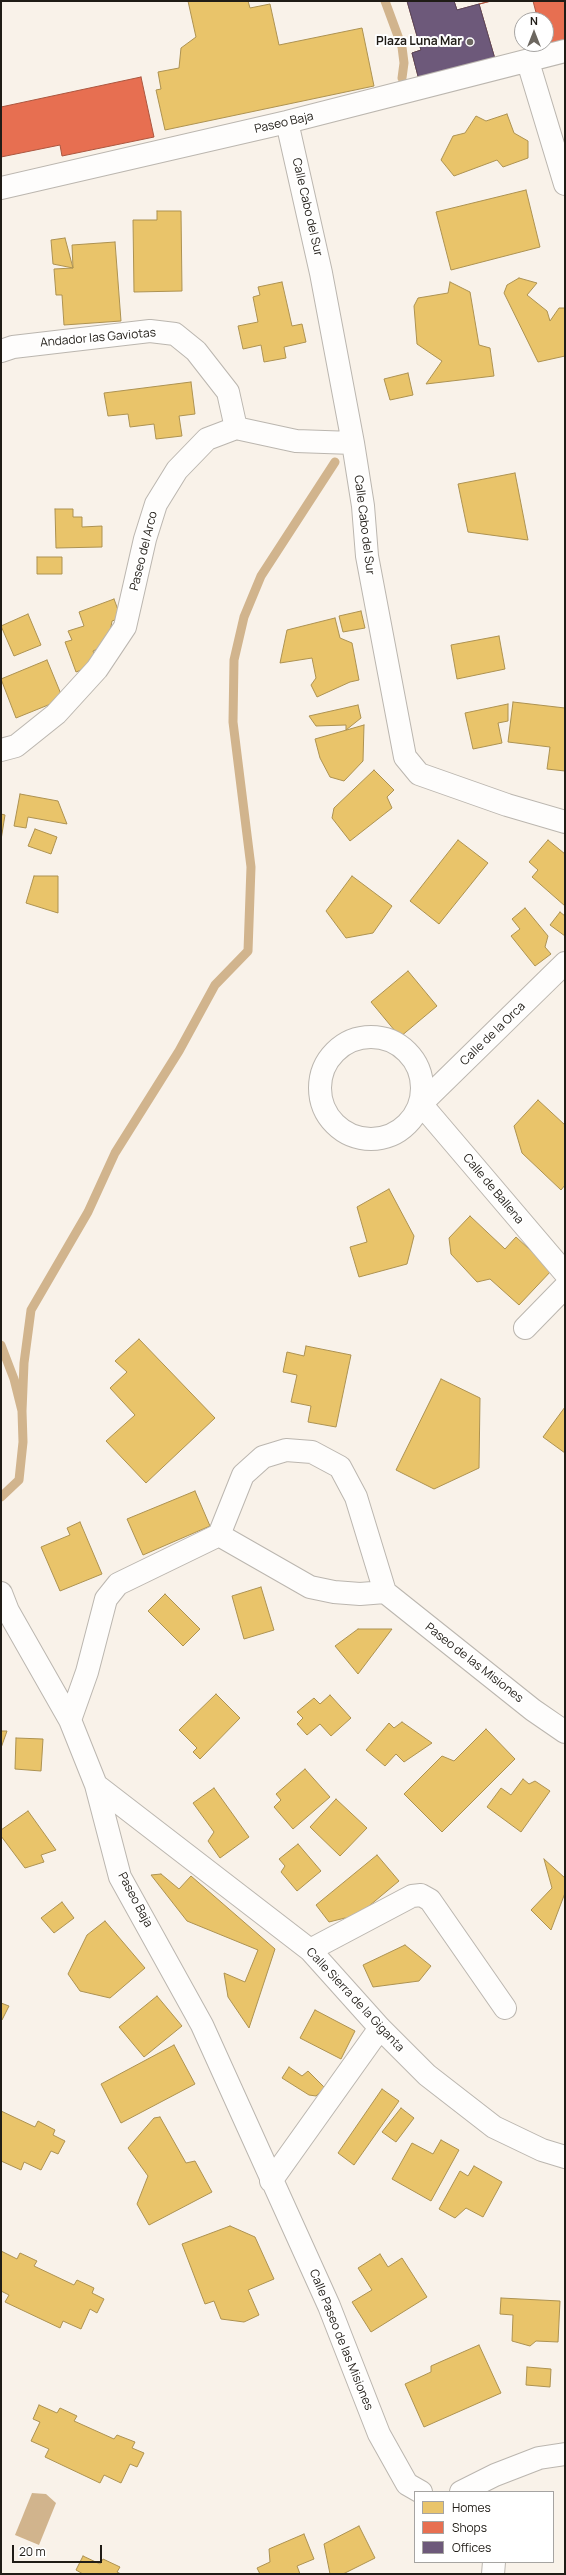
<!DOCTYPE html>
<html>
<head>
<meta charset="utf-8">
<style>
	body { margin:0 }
	#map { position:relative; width:566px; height:2575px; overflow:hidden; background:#f9f2e9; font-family:Manrope,sans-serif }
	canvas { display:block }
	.frame { position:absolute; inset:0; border:2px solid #201c16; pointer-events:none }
	.legend { position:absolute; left:414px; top:2491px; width:140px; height:72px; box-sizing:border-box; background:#fff; border:1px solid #a6a4a2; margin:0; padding:5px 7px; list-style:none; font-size:12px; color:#201c16 }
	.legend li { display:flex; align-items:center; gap:8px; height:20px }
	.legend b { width:20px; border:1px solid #a6a4a2 }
	.north { position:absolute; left:514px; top:12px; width:40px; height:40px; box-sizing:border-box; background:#fff; border:1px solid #a6a4a2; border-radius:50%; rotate:0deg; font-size:11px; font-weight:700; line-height:16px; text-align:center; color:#201c16 }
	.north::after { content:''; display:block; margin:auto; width:14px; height:18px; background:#6c6760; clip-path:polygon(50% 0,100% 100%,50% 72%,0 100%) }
	.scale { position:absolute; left:12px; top:2545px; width:90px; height:18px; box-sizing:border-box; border:2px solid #201c16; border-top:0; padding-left:5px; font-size:12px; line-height:14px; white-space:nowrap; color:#201c16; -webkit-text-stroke:3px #fff; paint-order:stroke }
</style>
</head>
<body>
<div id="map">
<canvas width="566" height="2575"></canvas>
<div class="frame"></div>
<ul class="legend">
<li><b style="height:11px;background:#e9c46a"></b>Homes</li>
<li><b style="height:11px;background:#e76f51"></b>Shops</li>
<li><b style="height:11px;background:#6d597a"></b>Offices</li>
</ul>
<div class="north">N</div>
<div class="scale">20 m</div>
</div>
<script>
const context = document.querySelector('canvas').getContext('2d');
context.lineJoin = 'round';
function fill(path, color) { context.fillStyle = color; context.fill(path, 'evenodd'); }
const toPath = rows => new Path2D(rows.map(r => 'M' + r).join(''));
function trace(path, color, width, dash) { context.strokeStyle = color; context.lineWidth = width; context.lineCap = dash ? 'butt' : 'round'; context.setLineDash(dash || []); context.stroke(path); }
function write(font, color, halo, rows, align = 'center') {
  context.font = font + ' Manrope,sans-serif'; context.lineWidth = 4; context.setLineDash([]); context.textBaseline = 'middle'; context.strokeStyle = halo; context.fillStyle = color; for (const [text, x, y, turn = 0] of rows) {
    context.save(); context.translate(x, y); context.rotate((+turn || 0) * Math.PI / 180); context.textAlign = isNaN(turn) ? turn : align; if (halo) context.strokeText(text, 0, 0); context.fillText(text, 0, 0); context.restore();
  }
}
const water = toPath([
	[32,2493,46,2494,56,2503,39,2545,15,2535]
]);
const homes = toPath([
	[188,1,248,1,250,8,270,4,279,45,362,28,374,86,165,130,156,90,161,89,158,72,179,68,181,48,196,37,188,1],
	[507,114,514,133,528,141,528,158,503,167,497,160,454,176,441,160,453,136,465,133,476,116,486,121,507,114],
	[526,190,540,247,451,270,436,212,526,190],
	[157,211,181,211,182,291,134,292,133,220,157,220,157,211],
	[65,238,73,268,53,264,51,240,65,238],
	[115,242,121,321,64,325,62,295,56,295,54,269,73,268,72,245,115,242],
	[519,278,537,283,527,295,547,311,550,321,559,308,565,308,565,356,538,362,504,293,507,285,519,278],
	[282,282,292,326,302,324,306,342,284,347,286,358,264,362,261,345,243,349,238,326,258,322,253,297,260,295,258,287,282,282],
	[450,282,470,292,479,345,490,348,494,376,426,384,442,361,417,344,414,306,418,298,448,293,450,282],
	[408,373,413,395,390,400,384,379,408,373],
	[191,382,195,414,179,416,182,436,156,439,154,424,130,427,128,414,108,416,104,393,191,382],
	[515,473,528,540,468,532,458,484,515,473],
	[55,509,73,509,73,517,82,517,82,527,102,526,102,547,56,548,55,509],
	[37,557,62,557,62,574,37,574,37,557],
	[114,599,121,618,112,621,108,644,93,651,96,659,92,666,76,672,65,642,72,640,68,631,84,626,79,612,114,599],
	[361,611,365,628,343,632,339,616,361,611],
	[28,614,41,645,14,656,1,626,28,614],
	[335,618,340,638,352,643,359,680,350,682,317,697,311,685,316,678,312,658,280,663,287,630,335,618],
	[499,636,505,669,457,679,451,645,499,636],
	[47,660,63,699,16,718,1,679,47,660],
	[513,702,565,708,565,771,547,769,550,747,508,742,513,702],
	[508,704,508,721,498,723,502,743,473,749,465,713,508,704],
	[358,705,361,718,346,730,346,725,316,726,309,716,358,705],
	[364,725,363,761,344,781,330,777,320,758,315,739,364,725],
	[374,770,394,790,387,797,392,808,350,841,332,818,334,808,374,770],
	[20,794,58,801,67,824,28,817,26,828,14,826,20,794],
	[1,814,5,815,1,840,1,814],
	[35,829,57,837,51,854,28,846,35,829],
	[458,840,488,863,439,924,410,901,458,840],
	[548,840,565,854,565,906,532,877,538,870,529,862,548,840],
	[34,876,58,876,58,913,26,903,34,876],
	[352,876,392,906,373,933,346,938,326,911,352,876],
	[525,908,548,936,545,947,551,954,535,966,511,936,520,929,512,919,525,908],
	[560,912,565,916,565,936,550,925,560,912],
	[408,971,437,1006,400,1037,371,1002,408,971],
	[538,1100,565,1125,565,1185,561,1190,522,1153,514,1126,538,1100],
	[389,1189,414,1236,407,1264,359,1277,350,1247,367,1242,357,1207,389,1189],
	[470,1216,505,1249,516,1237,552,1270,519,1305,490,1279,477,1282,451,1254,449,1238,470,1216],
	[139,1339,215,1418,146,1483,106,1441,135,1415,110,1388,127,1372,115,1361,139,1339],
	[306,1346,351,1355,336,1427,308,1422,311,1406,291,1402,297,1375,283,1372,287,1352,304,1356,306,1346],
	[441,1379,480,1398,479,1468,434,1489,396,1470,441,1379],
	[565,1407,565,1453,543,1437,565,1407],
	[195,1491,210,1526,143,1555,127,1519,195,1491],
	[80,1522,102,1574,60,1591,41,1547,70,1535,67,1528,80,1522],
	[261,1587,274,1630,244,1639,232,1596,261,1587],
	[165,1594,200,1629,183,1646,148,1611,165,1594],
	[358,1629,392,1629,358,1674,335,1646,358,1629],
	[216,1694,240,1718,200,1759,193,1752,197,1748,179,1730,216,1694],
	[330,1695,351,1718,331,1736,320,1724,307,1735,297,1724,303,1718,297,1712,314,1698,320,1704,330,1695],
	[402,1722,432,1743,404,1762,396,1754,385,1766,366,1750,389,1723,394,1728,402,1722],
	[486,1729,515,1759,442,1832,404,1794,442,1756,454,1761,486,1729],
	[1,1731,7,1731,1,1748,1,1731],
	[16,1738,43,1739,41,1771,15,1769,16,1738],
	[305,1769,330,1797,293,1829,274,1807,281,1800,276,1794,305,1769],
	[523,1779,529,1784,535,1781,550,1791,521,1832,487,1807,501,1788,511,1795,523,1779],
	[214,1788,249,1837,220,1858,208,1841,214,1832,193,1803,214,1788],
	[336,1799,367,1828,340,1856,310,1827,336,1799],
	[28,1811,56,1850,41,1855,44,1862,25,1868,1,1836,1,1830,28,1811],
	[298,1844,321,1871,297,1891,281,1872,285,1866,279,1859,298,1844],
	[377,1855,399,1881,351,1921,345,1918,329,1922,316,1905,377,1855],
	[544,1859,565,1878,565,1893,551,1930,531,1910,552,1888,544,1859],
	[161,1874,179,1889,191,1876,275,1949,249,2028,228,1997,224,1973,245,1982,258,1950,187,1921,151,1875,161,1874],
	[62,1902,74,1918,54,1933,41,1918,62,1902],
	[105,1921,145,1968,110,1998,80,1991,68,1974,87,1935,105,1921],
	[405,1945,431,1966,419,1981,373,1987,363,1965,405,1945],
	[157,1996,182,2026,144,2057,119,2027,157,1996],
	[1,2003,9,2006,2,2020,1,2020,1,2003],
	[315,2010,355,2031,341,2059,300,2038,315,2010],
	[174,2045,195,2084,121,2123,101,2084,174,2045],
	[289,2067,302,2076,308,2071,325,2088,316,2096,309,2095,282,2078,289,2067],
	[382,2089,399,2101,354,2165,338,2153,382,2089],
	[401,2108,414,2118,396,2142,382,2132,401,2108],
	[1,2111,35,2127,38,2121,55,2130,53,2135,65,2141,58,2154,51,2151,41,2170,24,2162,21,2170,1,2161,1,2111],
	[160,2117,186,2163,195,2161,212,2192,149,2225,137,2204,148,2176,128,2148,154,2118,160,2117],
	[441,2140,459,2150,431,2201,392,2179,412,2143,433,2154,441,2140],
	[474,2166,502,2182,483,2217,466,2208,455,2218,439,2209,460,2171,468,2176,474,2166],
	[230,2226,255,2237,274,2279,248,2290,259,2315,244,2322,221,2319,214,2301,205,2304,182,2244,230,2226],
	[1,2251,17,2259,20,2253,37,2261,34,2266,74,2285,77,2280,94,2288,92,2293,104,2299,97,2313,90,2309,81,2329,63,2321,60,2328,5,2302,9,2295,1,2291,1,2251],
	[380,2254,388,2267,402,2258,427,2297,371,2332,352,2302,372,2290,358,2268,380,2254],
	[501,2298,560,2301,558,2342,536,2341,530,2346,512,2341,513,2315,500,2314,501,2298],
	[479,2345,501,2393,424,2427,405,2384,431,2372,431,2366,479,2345],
	[527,2367,551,2369,550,2387,526,2385,527,2367],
	[39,2405,57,2413,60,2408,77,2416,74,2421,114,2439,117,2435,135,2442,132,2448,144,2453,137,2467,130,2464,121,2483,104,2475,100,2483,45,2457,49,2449,31,2441,40,2422,33,2419,39,2405],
	[359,2526,375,2558,343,2574,330,2574,324,2544,359,2526],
	[304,2534,314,2559,297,2566,300,2574,260,2574,257,2568,270,2562,269,2549,304,2534],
	[83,2556,100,2564,103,2559,120,2567,117,2572,121,2574,83,2574,76,2570,83,2556]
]);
const shops = toPath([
	[407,1,454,1,457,10,491,1,565,1,565,40,419,80,412,53,421,50,407,1],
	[522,20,546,20,546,44,522,44,522,20],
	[491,1,533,1,538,20,522,20,522,44,545,45,495,59,479,4,491,1],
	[141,77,154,137,62,156,60,145,1,157,1,107,141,77]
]);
const offices = toPath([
	[407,1,454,1,457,10,479,4,495,59,419,80,412,53,421,50,407,1]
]);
const stream = toPath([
	[385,1,402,47,404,63,402,78],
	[1,1345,14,1379,22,1411,23,1442,19,1480,1,1497],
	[22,1411,24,1363,31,1310,88,1212,115,1153,179,1051,215,985,248,951,251,867,233,722,234,660,244,617,261,576,335,462]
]);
const minor = toPath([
	[528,62,565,184],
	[287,122,321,273,353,443,363,506,367,556,405,757,419,774,507,805,565,822],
	[1,188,287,122,565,51],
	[1,351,13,347,150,331,175,334,196,351,228,392,236,428],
	[1,750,16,746,56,714,97,669,125,627,145,539,156,504,177,470,207,439,236,428,296,441,353,443],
	[565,963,421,1104,565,1273],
	'320 1088a51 51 0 1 1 102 0a51 51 0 1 1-102 0Z',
	[525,1328,565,1287],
	[219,1535,310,1587,334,1592,360,1594,385,1592],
	[385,1592,533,1710,565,1732],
	[1,1593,8,1611,70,1720,96,1785,120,1877,202,2025,329,2306,379,2434,407,2484,421,2492],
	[70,1720,87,1672,106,1599,118,1584,219,1535,243,1475,263,1457,286,1450,312,1452,340,1467,356,1497,385,1592],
	[96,1785,310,1950,380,2028,427,2075,494,2127,542,2150,565,2157],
	[310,1950,412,1896,421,1895,430,1900,505,2008],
	[271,2181,380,2028],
	[461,2492,495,2475,539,2458,565,2454],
	[493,2574,494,2562]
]);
const markers = [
	[470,42,4,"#6c6760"]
];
const poiNames = [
	["Plaza Luna Mar",462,42]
];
const streetNames = [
	["Paseo Baja",284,123,-13],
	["Calle Cabo del Sur",307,207,77],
	["Andador las Gaviotas",98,338,-5],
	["Calle Cabo del Sur",364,525,83],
	["Paseo del Arco",144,551,-76],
	["Calle de la Orca",493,1034,-44],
	["Calle de Ballena",493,1189,50],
	["Paseo de las Misiones",474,1663,38],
	["Paseo Baja",135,1900,62],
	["Calle Sierra de la Giganta",355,2000,47],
	["Calle Paseo de las Misiones",341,2340,68]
];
fill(water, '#d1b48d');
fill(homes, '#e9c46a');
trace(homes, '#ad9251', 1);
fill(shops, '#e76f51');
trace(shops, '#ab563f', 1);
fill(offices, '#6d597a');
trace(offices, '#56475c', 1);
trace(stream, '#d1b48d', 9);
trace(minor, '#bbb6af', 24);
trace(minor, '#fefdfc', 22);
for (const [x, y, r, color] of markers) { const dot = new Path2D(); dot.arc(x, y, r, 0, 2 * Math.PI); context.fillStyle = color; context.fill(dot); trace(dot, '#fff', 1.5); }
write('bold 12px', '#201c16', '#fff', poiNames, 'right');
write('12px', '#201c16', '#fff', streetNames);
</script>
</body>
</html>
